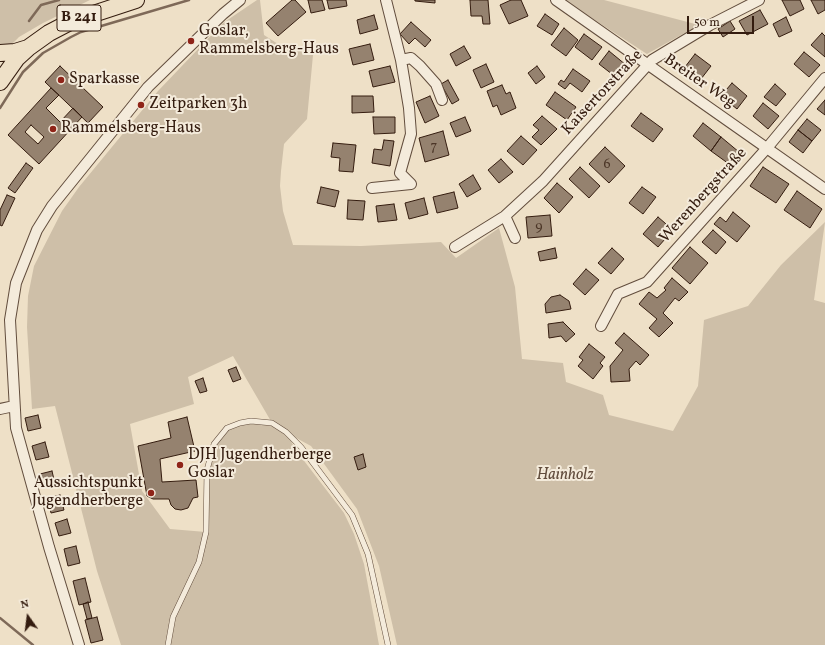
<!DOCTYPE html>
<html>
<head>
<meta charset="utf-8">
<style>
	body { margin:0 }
	#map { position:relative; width:825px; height:645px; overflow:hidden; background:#eee0c7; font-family:Vollkorn,serif }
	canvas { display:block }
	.north { position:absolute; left:8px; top:597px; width:40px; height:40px; -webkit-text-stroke:3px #f4ebdb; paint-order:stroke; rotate:346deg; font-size:11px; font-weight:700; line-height:16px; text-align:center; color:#341c0f }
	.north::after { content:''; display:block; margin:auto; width:14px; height:18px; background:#341c0f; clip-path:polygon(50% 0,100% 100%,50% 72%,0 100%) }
	.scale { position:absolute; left:687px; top:16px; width:67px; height:18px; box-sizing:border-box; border:2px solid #341c0f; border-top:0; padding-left:5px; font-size:12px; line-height:14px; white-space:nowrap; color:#341c0f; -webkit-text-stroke:3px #f4ebdb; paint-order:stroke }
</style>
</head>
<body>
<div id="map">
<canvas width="825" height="645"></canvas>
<div class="north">N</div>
<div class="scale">50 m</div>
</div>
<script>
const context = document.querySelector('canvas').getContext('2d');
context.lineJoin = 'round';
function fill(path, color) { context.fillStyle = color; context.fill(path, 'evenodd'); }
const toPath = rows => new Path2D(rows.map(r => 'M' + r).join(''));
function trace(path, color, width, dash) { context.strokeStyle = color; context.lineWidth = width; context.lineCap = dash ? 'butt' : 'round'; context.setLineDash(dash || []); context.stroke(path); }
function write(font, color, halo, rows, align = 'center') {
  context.font = font + ' Vollkorn,serif'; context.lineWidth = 4; context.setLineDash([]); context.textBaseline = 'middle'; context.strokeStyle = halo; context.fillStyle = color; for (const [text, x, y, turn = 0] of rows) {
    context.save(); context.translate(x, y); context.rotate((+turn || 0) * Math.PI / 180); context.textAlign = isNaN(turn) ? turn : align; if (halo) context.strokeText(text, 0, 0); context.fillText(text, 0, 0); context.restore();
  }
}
const green = toPath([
	[0,0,90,0,43,23,19,37,12,44,5,46,0,45],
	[257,0,260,0,264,35,278,44,313,55,307,119,284,144,281,171,280,186,283,211,293,245,361,246,441,242,456,258,499,228,515,287,522,359,563,363,566,382,603,395,609,415,673,431,698,386,704,320,748,306,781,265,825,222,814,300,825,303,825,645,397,645,379,566,357,509,311,446,287,433,295,449,344,513,354,534,364,564,379,645,121,645,97,571,55,406,32,409,27,327,28,296,34,266,62,211,79,187,158,91,223,23],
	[233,356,272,423,240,423,227,428,214,444,207,470,206,532,170,529,142,491,130,424,194,404,188,377],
	[564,0,604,0,699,25,647,54]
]);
const stream = toPath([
	[29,21,41,5,59,0],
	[0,108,23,72,43,53,71,37,81,32,189,0],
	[0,618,33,645]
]);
const building = toPath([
	[292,0,295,0,306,12,278,36,266,23,292,0],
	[308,0,322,0,325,10,311,13,308,0],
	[327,0,346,0,347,6,329,9,327,0],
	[415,0,435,0,435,3,415,1,415,0],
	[470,0,488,0,490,24,483,24,482,16,471,16,470,0],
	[511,0,521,0,528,16,509,24,500,5,511,0],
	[782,0,800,0,804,9,790,16,782,0],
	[811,0,825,0,825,10,818,14,811,0],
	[760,10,768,24,747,35,739,21,760,10],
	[545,14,559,24,552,35,537,26,545,14],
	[374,15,378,29,360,34,357,20,374,15],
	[786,17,792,31,779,37,773,24,786,17],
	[730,21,735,29,723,37,718,29,730,21],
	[411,22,431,40,425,47,415,38,409,44,400,34,411,22],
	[564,28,578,40,566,56,551,45,564,28],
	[822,33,825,36,825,57,811,45,822,33],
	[584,34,602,47,592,60,575,47,584,34],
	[370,44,374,60,353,65,349,49,370,44],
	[464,46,471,58,456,66,450,54,464,46],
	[609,51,626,65,617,78,599,64,609,51],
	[804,52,820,65,809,77,794,64,804,52],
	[695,54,711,66,701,79,685,67,695,54],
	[486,64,494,82,481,88,473,70,486,64],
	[60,66,103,107,88,123,45,82,60,66],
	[390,66,395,82,373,87,369,71,390,66],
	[537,66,545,77,536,84,528,73,537,66],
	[573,69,590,81,582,92,570,83,565,89,558,84,561,80,564,82,573,69],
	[448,80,459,100,452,104,441,84,448,80],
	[732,83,747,96,737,109,721,96,732,83],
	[775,84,786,94,776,106,764,97,775,84],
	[502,85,506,94,510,92,516,108,501,115,497,105,493,107,487,91,502,85],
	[51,88,59,95,46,108,60,122,73,108,82,117,39,164,8,135,51,88],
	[31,125,44,137,38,144,25,132,31,125],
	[555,92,576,107,567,120,546,105,555,92],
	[352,96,373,96,374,112,352,113,352,96],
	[430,96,439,116,425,123,416,102,430,96],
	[825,100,825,115,817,109,825,100],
	[763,103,779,116,768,129,753,116,763,103],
	[641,113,663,129,653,142,631,126,641,113],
	[542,116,557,129,541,145,532,137,539,130,533,125,542,116],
	[373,117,395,117,395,133,374,134,373,117],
	[465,117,471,131,456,137,450,123,465,117],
	[807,119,821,130,812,141,798,130,807,119],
	[703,123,721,137,711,151,693,136,703,123],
	[798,130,812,141,803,153,789,142,798,130],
	[443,131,449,155,425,162,419,138,443,131],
	[521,136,537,150,523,165,507,151,521,136],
	[721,137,739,152,729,164,711,151,721,137],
	[384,140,394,141,390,166,372,163,374,149,382,150,384,140],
	[333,143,356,145,353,172,339,171,340,158,331,157,333,143],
	[605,147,625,166,609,183,589,164,605,147],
	[501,159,513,172,499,183,488,170,501,159],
	[26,163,33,168,15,193,8,188,26,163],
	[580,167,600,186,589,198,569,179,580,167],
	[763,167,789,184,776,203,750,186,763,167],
	[473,175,481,189,467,197,459,184,473,175],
	[557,183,573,197,559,213,544,198,557,183],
	[321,187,339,191,335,207,317,203,321,187],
	[642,187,656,197,643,214,629,203,642,187],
	[797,191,822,209,810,228,784,210,797,191],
	[454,192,458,208,437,213,433,197,454,192],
	[7,195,15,198,2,226,0,225,0,210,7,195],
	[424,198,428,214,409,219,405,203,424,198],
	[348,200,365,201,363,220,347,219,348,200],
	[394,204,397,220,378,222,376,206,394,204],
	[733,212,750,226,737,242,714,224,720,217,726,222,733,212],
	[550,215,552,236,528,238,526,217,550,215],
	[658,217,673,230,658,247,643,234,658,217],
	[713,230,726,242,716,254,702,242,713,230],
	[690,247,708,263,690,284,672,268,690,247],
	[555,248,557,258,540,261,538,252,555,248],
	[612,248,624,259,611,274,598,263,612,248],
	[586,269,599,280,585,295,573,284,586,269],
	[672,278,688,292,679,301,675,298,663,313,673,323,659,337,649,328,657,319,639,304,649,292,657,298,666,290,664,288,672,278],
	[560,295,569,301,571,309,546,313,545,304,551,297,560,295],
	[563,322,575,334,566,342,561,336,549,338,548,324,563,322],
	[624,333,649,355,640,365,636,361,629,369,630,381,611,382,610,366,623,350,615,343,624,333],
	[589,344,605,357,600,363,603,366,593,379,578,366,583,360,579,357,589,344],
	[236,367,241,379,233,382,228,370,236,367],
	[203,378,207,391,200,393,195,381,203,378],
	[38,415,41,428,28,431,25,418,38,415],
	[187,417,195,451,160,459,162,482,196,480,198,497,193,498,188,508,181,510,175,509,171,505,169,499,153,499,147,496,138,446,171,438,168,422,187,417],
	[45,442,49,457,36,460,32,446,45,442],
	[363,454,366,467,358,470,354,457,363,454],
	[52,471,55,484,43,487,40,474,52,471],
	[60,495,64,510,51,513,48,498,60,495],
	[67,519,71,533,59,536,55,523,67,519],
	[76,546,80,563,68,566,64,549,76,546],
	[85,578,91,602,79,605,73,581,85,578],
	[88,602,92,618,87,619,83,604,88,602],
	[97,617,103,640,91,643,85,620,97,617]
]);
const lane = toPath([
	[168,645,173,617,199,562,206,532,207,470,214,444,227,428,240,423,251,421,272,423,286,432,301,447,352,515,368,554,388,645]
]);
const street = toPath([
	[556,0,825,189],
	[401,60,411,58,420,66,436,84,442,100],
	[372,188,411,184,400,173,411,134,409,108,401,60,386,0],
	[505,216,515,238],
	[455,247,505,216,543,181,652,60,710,25,759,0],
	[601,326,618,294,647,282,767,148,825,78],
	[0,409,14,406],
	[79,645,49,547,16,428,10,320,16,283,37,230,52,206,148,87,223,14,240,0]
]);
const primary = toPath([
	[0,53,15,52,28,48],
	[0,82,17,58,28,48,49,33,72,21,136,0]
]);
const markers = [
	[191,41,4,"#8f2418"],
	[61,80,4,"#8f2418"],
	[141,105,4,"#8f2418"],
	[53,129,4,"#8f2418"],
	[180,465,4,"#8f2418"],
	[151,493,4,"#8f2418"]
];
const numberNames = [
	["7",434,147],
	["6",607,165],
	["9",539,227]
];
const shields = [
	[79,18,44]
];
const shieldNames = [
	["B 241",79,18]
];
const poiNames = [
	["Goslar,",199,32],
	["Rammelsberg-Haus",199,50],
	["Sparkasse",69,80],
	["Zeitparken 3h",149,105],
	["Rammelsberg-Haus",61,129],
	["DJH Jugendherberge",188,456],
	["Goslar",188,474],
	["Aussichtspunkt",143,484,"right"],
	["Jugendherberge",143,502,"right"]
];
const streetNames = [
	["Breiter Weg",699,82,34],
	["Kaisertorstraße",603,93,-47],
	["Werenbergstraße",704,196,-48]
];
const parkNames = [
	["Hainholz",565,476]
];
fill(green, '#cebfa8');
trace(stream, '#7e6958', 2.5);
fill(building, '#95826f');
trace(building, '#341c0f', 1);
trace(lane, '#624d3d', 6);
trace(street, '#624d3d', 12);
trace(primary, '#341c0f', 18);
trace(lane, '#f4ebdb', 5);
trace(street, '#f4ebdb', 10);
trace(primary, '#eee0c7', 16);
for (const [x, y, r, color] of markers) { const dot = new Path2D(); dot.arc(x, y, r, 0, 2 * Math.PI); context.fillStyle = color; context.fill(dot); trace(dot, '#f4ebdb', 1.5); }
write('14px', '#4c3627', null, numberNames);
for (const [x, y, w] of shields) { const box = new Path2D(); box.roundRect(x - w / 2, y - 13, w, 26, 3); context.fillStyle = '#f4ebdb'; context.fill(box); trace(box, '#341c0f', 1); }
write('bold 15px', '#341c0f', null, shieldNames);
write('16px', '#341c0f', '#f4ebdb', poiNames, 'left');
write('16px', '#341c0f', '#f4ebdb', streetNames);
write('italic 16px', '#624d3d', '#f4ebdb', parkNames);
</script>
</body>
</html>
